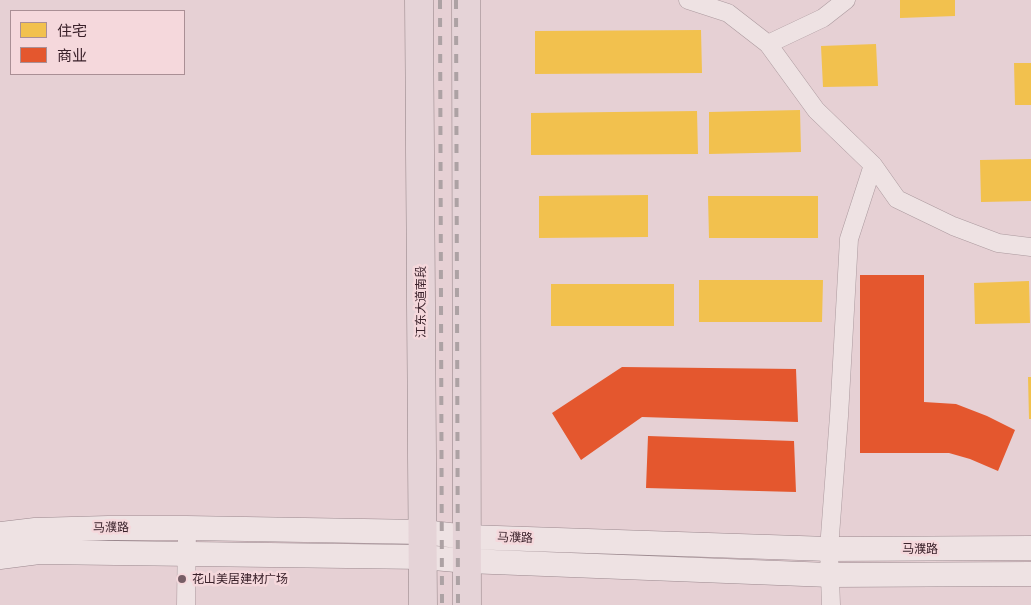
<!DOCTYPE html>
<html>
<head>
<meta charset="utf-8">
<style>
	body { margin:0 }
	#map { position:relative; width:1031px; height:605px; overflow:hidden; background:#e6d0d4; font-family:Literata,"Noto Sans SC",serif }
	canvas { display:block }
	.legend { position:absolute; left:10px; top:10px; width:175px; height:65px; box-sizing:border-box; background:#f5d8dc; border:1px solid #aa8f95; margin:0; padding:6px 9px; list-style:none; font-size:15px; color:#3a212a }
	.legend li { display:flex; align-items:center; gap:10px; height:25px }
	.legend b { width:25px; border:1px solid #aa8f95 }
</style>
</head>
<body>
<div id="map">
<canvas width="1031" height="605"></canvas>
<ul class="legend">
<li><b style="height:14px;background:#f2c14e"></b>住宅</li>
<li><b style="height:14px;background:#e4572e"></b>商业</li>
</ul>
</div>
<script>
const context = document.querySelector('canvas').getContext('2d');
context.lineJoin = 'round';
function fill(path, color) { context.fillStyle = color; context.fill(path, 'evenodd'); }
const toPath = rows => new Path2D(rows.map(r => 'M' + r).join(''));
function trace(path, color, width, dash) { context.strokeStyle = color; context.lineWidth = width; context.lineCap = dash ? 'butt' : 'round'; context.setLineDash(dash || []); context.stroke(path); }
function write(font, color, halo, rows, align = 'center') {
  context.font = font + ' Literata,"Noto Sans SC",serif'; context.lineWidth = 5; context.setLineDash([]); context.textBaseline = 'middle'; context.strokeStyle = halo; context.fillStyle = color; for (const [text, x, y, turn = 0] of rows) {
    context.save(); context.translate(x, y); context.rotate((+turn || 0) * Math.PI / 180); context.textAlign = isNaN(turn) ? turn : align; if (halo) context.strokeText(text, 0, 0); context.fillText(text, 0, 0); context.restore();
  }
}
const homes = toPath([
	[900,0,955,0,955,16,900,18],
	[701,30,702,73,535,74,535,31],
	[876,44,878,86,823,87,821,46],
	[1014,63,1031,63,1031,105,1015,105],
	[800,110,801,152,709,154,709,112],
	[697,111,698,154,531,155,531,113],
	[1031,159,1031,201,981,202,980,160],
	[648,195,648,237,539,238,539,196],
	[708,196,818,196,818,238,709,238],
	[699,280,823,280,822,322,699,322],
	[1029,281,1030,323,975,324,974,283],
	[551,284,674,284,674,326,551,326],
	[1028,377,1031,377,1031,419,1029,419]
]);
const shops = toPath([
	[860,275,924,275,924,402,956,404,987,416,1015,430,998,471,970,459,949,453,860,453],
	[622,367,796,369,798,422,642,417,581,460,552,413],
	[648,436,794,441,796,492,646,488]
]);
const street = toPath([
	[688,0,728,13,768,44],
	[846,0,823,18,768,44,816,110,873,165,897,199,953,226,998,243,1031,247],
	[186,605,187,528],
	[831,605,829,549,839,416,849,239,873,165]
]);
const secondary = toPath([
	[0,534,35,530,108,528,187,528,423,532,467,537,829,549,1031,548],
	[0,557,39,552,423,557,467,561,830,575,1031,574]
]);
const primary = toPath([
	[419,0,423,605],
	[466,0,467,605]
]);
const rail = toPath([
	[440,0,442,605],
	[456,0,458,605]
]);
const markers = [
	[182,579,5,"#765e66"]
];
const streetNames = [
	["江东大道南段",421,302,-90],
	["马濮路",111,528,-1],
	["马濮路",515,538,2],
	["马濮路",920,549]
];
const poiNames = [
	["花山美居建材广场",192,579]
];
fill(homes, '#f2c14e');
fill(shops, '#e4572e');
trace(street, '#ab999e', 19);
trace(secondary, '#9b888e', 25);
trace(primary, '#918084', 29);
trace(street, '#eee2e3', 18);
trace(secondary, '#eee2e3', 24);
trace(primary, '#e5d3d7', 28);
trace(rail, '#ada2a4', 4, [9, 9]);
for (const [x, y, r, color] of markers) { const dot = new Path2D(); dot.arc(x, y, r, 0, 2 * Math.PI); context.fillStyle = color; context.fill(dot); trace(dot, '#f5d8dc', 2); }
write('12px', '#3a212a', '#f5d8dc', streetNames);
write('12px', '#3a212a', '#f5d8dc', poiNames, 'left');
</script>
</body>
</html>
